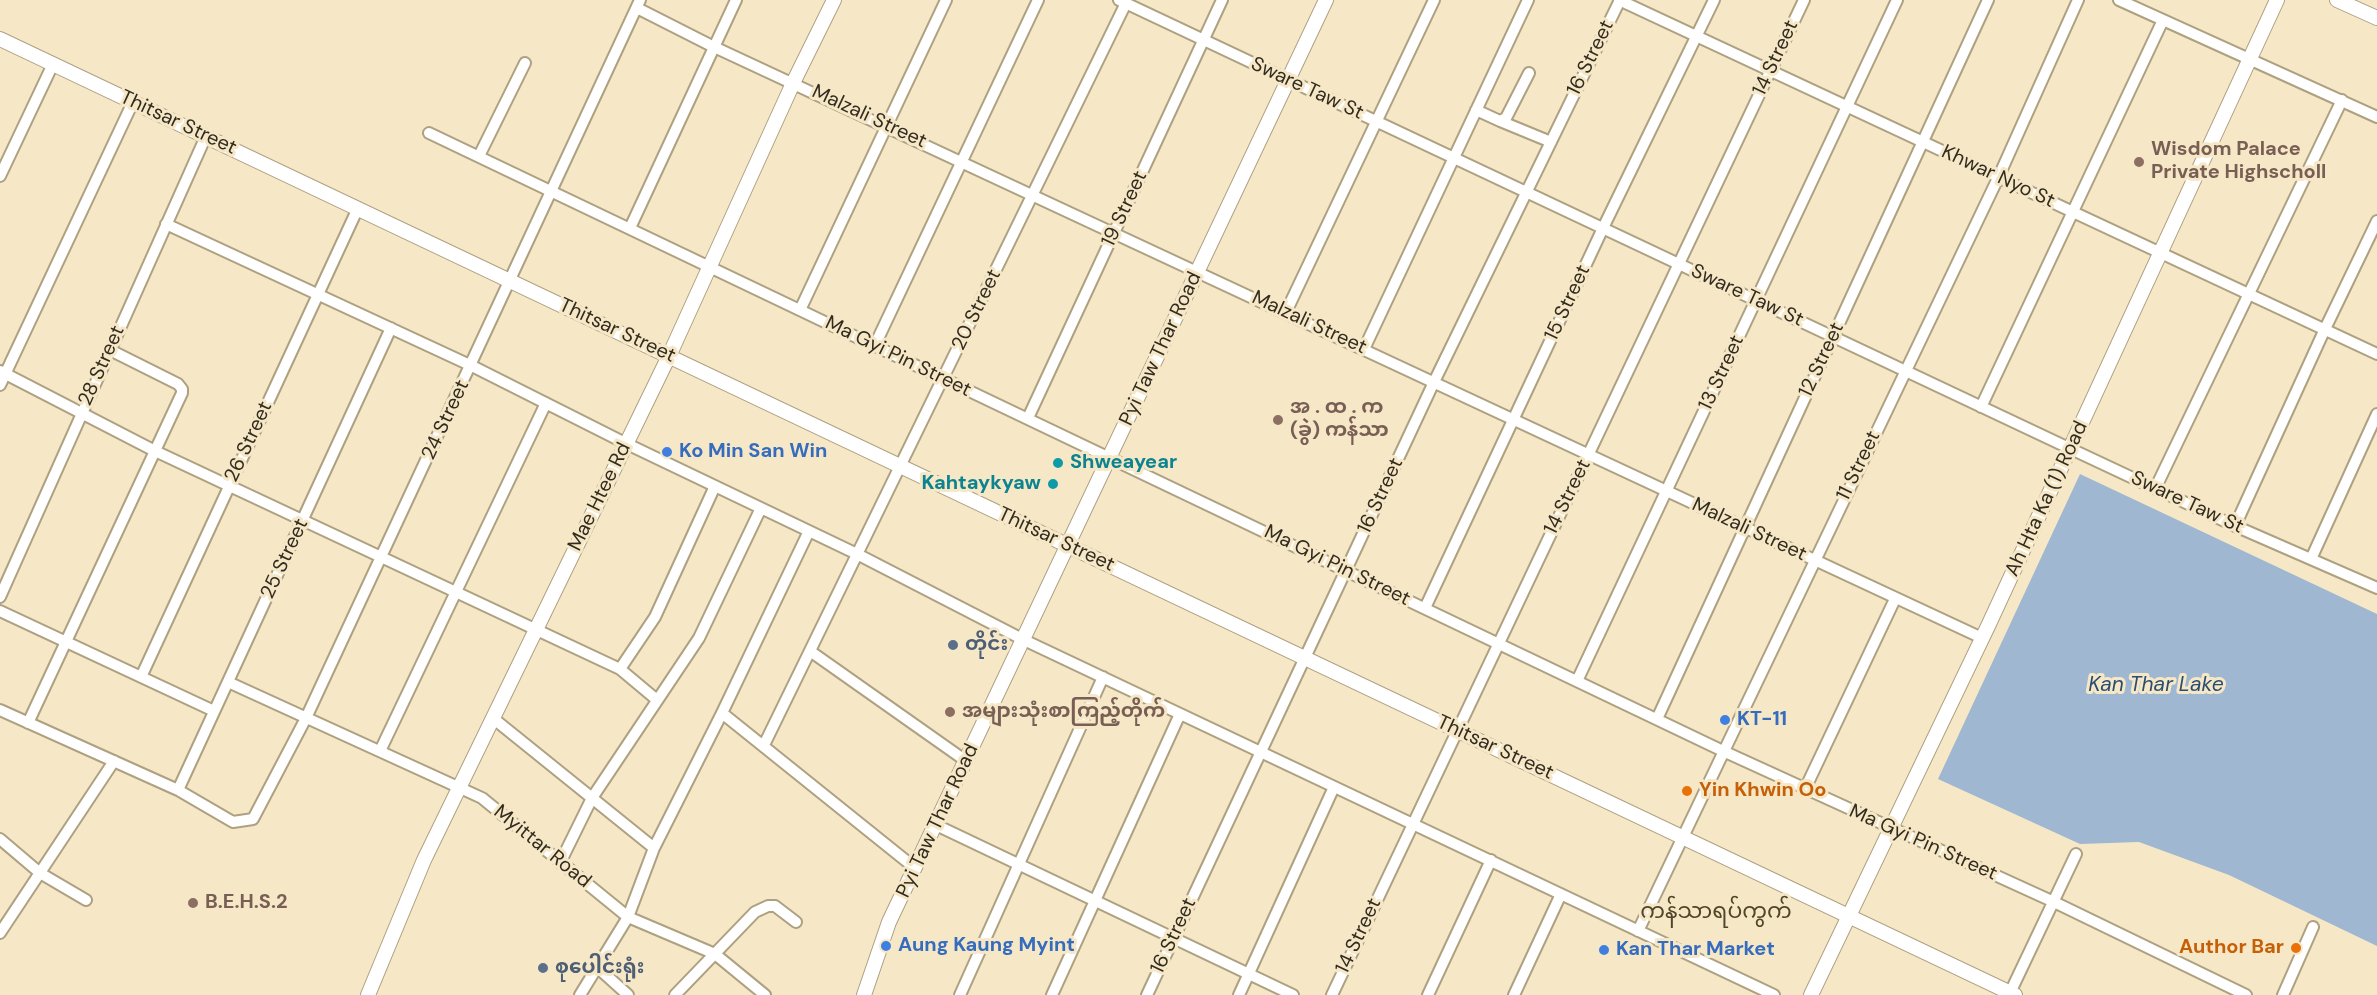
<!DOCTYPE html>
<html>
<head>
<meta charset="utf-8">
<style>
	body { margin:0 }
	canvas { display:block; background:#f6e8c7 }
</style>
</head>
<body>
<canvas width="2377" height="995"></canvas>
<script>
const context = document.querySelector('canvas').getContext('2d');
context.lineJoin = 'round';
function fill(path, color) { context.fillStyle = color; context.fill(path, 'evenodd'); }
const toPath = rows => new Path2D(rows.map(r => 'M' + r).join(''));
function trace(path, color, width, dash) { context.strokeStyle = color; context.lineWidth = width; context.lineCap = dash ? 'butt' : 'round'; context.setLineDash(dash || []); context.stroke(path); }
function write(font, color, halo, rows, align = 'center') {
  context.font = font + ' "DM Sans","Noto Sans Myanmar",sans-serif'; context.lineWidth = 6; context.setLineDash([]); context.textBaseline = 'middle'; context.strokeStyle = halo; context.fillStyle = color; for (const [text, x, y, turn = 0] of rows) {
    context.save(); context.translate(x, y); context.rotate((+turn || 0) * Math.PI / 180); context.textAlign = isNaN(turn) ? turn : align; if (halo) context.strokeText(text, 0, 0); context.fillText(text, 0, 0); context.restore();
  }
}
const water = toPath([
	[2080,474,2377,614,2377,946,2229,875,2139,842,2080,844,1938,779]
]);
const minor = toPath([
	[1119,0,2071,449,2235,526,2377,588],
	[1619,0,2377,354],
	[2119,0,2377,117],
	[637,8,712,46,1982,638],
	[1476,110,1500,121,1506,118,1529,73],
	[1500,121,1551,142],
	[429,133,1723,751,2054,902,2246,995],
	[479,156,525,63],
	[0,176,53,64],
	[166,224,472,366,625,443,857,554,1024,640,1774,995],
	[630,228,736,0],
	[800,310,946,0],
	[1286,312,1434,0],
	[875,345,1038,0],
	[1364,349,1528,0],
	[0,371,155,451,620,669,657,700],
	[0,385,133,102],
	[1981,407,2163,20],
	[1028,418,1222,0],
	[2156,487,2342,100],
	[2235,526,2324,331,2377,221],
	[2311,559,2377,414],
	[0,597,206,136],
	[1425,608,1603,228,1714,0],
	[0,611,214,711],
	[810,651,966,761],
	[620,669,655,617,715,486],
	[141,677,358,208],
	[1577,681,1897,0],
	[228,682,482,798,628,917,715,954,765,995],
	[0,710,178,790,233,822,253,819,306,718,640,0],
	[722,713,915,868],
	[494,719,654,848],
	[1657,719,1988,0],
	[28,723,182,393,182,389,178,384,110,350],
	[764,745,1126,3],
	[380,751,546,403],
	[1805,789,1895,599],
	[178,790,391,328],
	[936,825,1293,995],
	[0,839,40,873,86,900],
	[560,863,592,798,699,638,761,508],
	[1638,931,1999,176,2078,0],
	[0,933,114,761],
	[597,967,628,995],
	[580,995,628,917,654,848,722,713,809,531],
	[675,995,755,912,768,906,775,906,796,922],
	[960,995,1103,677],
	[1052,995,1180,714],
	[1147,995,1434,382,1620,0],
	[1239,995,1334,787],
	[1332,995,1804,0],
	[1428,995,1491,860],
	[1514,995,1561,894],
	[2009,995,2076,854],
	[2283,995,2313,927]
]);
const tertiary = toPath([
	[2337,0,2377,18],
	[0,39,2015,995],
	[368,995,424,860,669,356,794,81,834,0],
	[864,995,889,922,1326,0],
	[1811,995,1989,624,2277,0]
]);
const markers = [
	[2139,162,6,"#8d6e63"],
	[1278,420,6,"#8d6e63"],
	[667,452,6,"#3f7fe0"],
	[1058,463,6,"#0f9aa8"],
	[1053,484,6,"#0f9aa8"],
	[953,645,6,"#5c6f8a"],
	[950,712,6,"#8d6e63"],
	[1725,720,6,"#3f7fe0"],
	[1687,791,6,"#e8710a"],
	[193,903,6,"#8d6e63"],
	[886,946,6,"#3f7fe0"],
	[2296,948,6,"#e8710a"],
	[1604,950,6,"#3f7fe0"],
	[543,968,6,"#5c6f8a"]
];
const streetNames = [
	["16 Street",1591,58,-64],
	["14 Street",1776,58,-65],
	["Sware Taw St",1307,89,25],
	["Malzali Street",869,117,25],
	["Thitsar Street",178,123,25],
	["Khwar Nyo St",1998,177,25],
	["19 Street",1125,209,-65],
	["Sware Taw St",1747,296,25],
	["15 Street",1568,303,-65],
	["20 Street",977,310,-64],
	["Malzali Street",1309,323,25],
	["Thitsar Street",617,331,25],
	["Pyi Taw Thar Road",1161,349,-65],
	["Ma Gyi Pin Street",898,357,26],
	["12 Street",1822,360,-65],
	["28 Street",102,366,-66],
	["13 Street",1722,373,-65],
	["24 Street",446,420,-65],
	["26 Street",249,442,-65],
	["11 Street",1859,466,-64],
	["16 Street",1381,496,-65],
	["Mae Htee Rd",600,497,-64],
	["14 Street",1568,497,-64],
	["Ah Hta Ka (1) Road",2047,499,-65],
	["Sware Taw St",2187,503,25],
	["Malzali Street",1749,530,25],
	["Thitsar Street",1056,540,25],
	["25 Street",285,559,-65],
	["Ma Gyi Pin Street",1337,566,26],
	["Thitsar Street",1495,748,25],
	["Pyi Taw Thar Road",938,821,-65],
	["Ma Gyi Pin Street",1923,843,24],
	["Myittar Road",542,847,39],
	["16 Street",1174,936,-65],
	["14 Street",1359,936,-65]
];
const educationNames = [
	["Wisdom Palace",2151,150],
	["Private Highscholl",2151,173],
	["အ . ထ . က",1290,408],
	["(ခွဲ) ကန်သာ",1290,431],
	["အများသုံးစာကြည့်တိုက်",962,712],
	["B.E.H.S.2",205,903]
];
const shopNames = [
	["Ko Min San Win",679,452],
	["KT-11",1737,720],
	["Aung Kaung Myint",898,946],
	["Kan Thar Market",1616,950]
];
const cultureNames = [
	["Shweayear",1070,463],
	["Kahtaykyaw",1041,484,"right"]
];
const serviceNames = [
	["တိုင်း",965,645],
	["စုပေါင်းရုံး",555,968]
];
const foodNames = [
	["Yin Khwin Oo",1699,791],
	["Author Bar",2284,948,"right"]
];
const waterNames = [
	["Kan Thar Lake",2156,685]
];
const quarterNames = [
	["ကန်သာရပ်ကွက်",1716,912]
];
fill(water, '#9fb7d1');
trace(minor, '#aea181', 14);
trace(tertiary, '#aea181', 16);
trace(minor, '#fff', 10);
trace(tertiary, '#fff', 14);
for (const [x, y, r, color] of markers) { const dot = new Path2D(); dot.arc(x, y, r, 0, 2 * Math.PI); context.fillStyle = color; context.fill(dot); trace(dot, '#f6e8c7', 2); }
write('20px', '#322c20', '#f6e8c7', streetNames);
write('bold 20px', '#785e54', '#f6e8c7', educationNames, 'left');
write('bold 20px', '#366cbe', '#f6e8c7', shopNames, 'left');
write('bold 20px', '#0d838f', '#f6e8c7', cultureNames, 'left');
write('bold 20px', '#4e5e75', '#f6e8c7', serviceNames, 'left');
write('bold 20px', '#c56008', '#f6e8c7', foodNames, 'left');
write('italic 21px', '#294d72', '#f6e8c7', waterNames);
write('22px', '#514529', '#f6e8c7', quarterNames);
</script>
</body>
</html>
